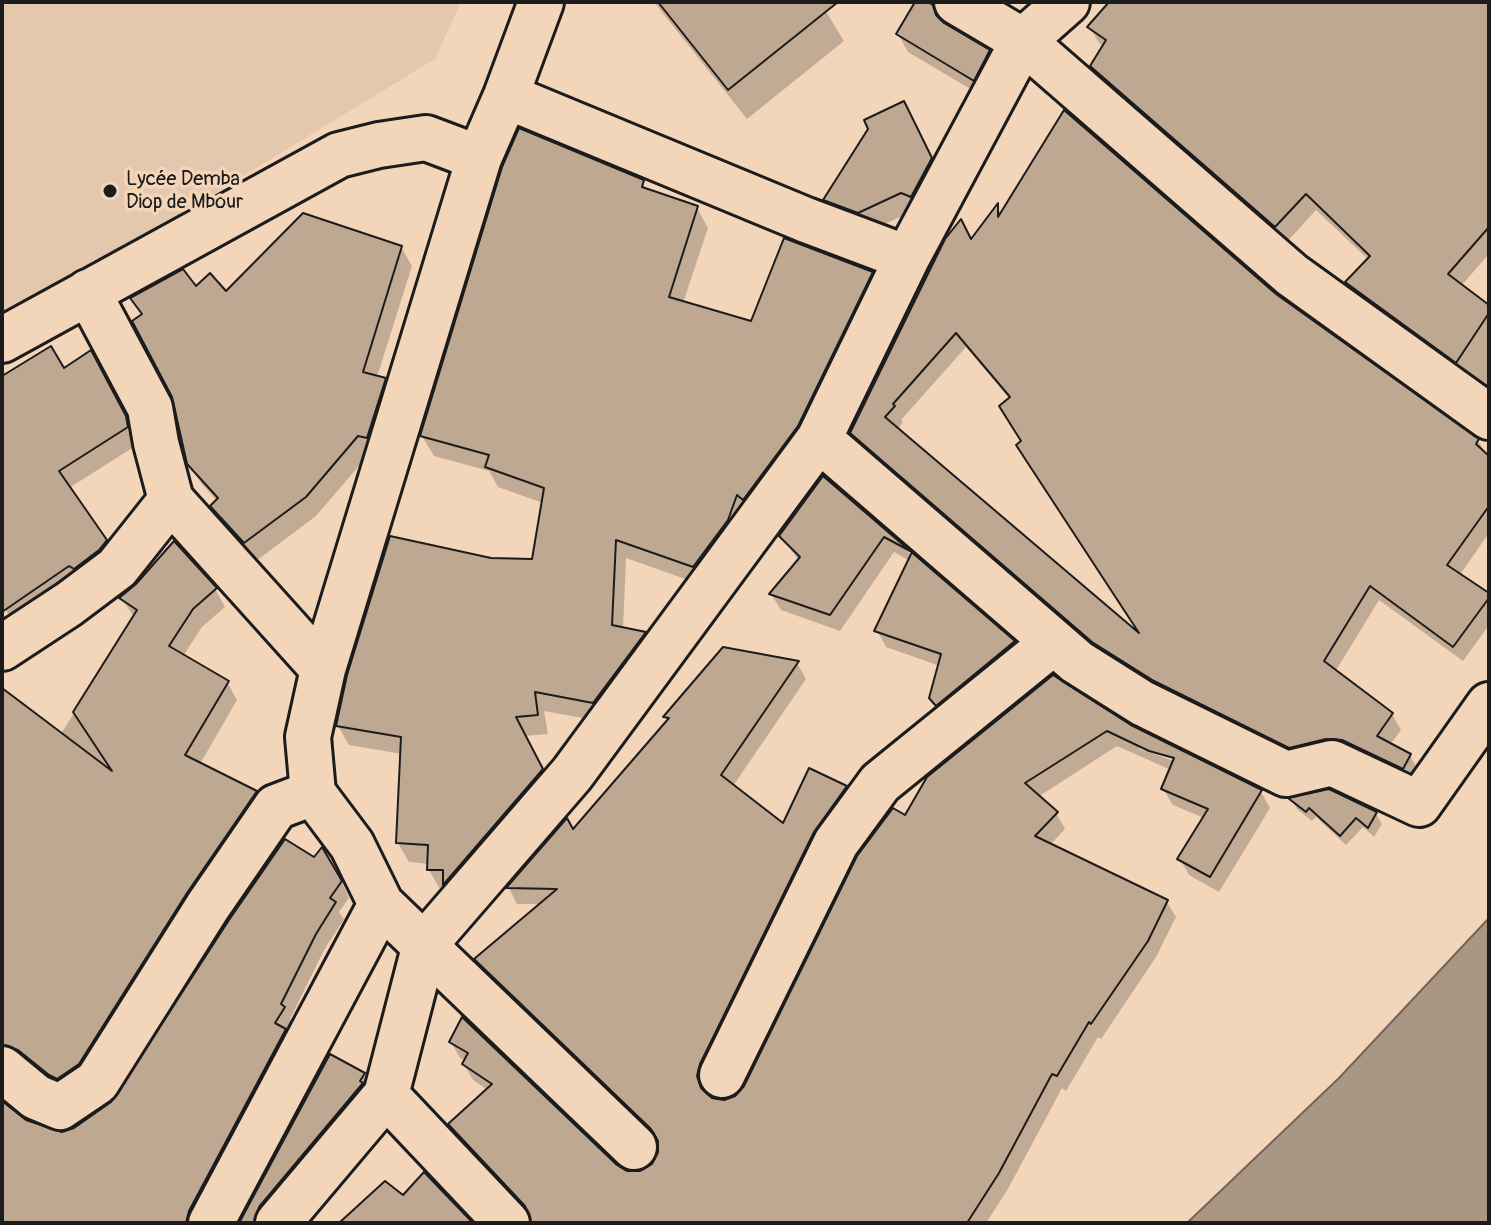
<!DOCTYPE html>
<html>
<head>
<meta charset="utf-8">
<style>
	body { margin:0 }
	#map { position:relative; width:1491px; height:1225px; overflow:hidden; background:#f3d6b9; font-family:Pangolin,sans-serif }
	canvas { display:block }
	.frame { position:absolute; inset:0; border:4px solid #1c1c1c; pointer-events:none }
</style>
</head>
<body>
<div id="map">
<canvas width="1491" height="1225"></canvas>
<div class="frame"></div>
</div>
<script>
const context = document.querySelector('canvas').getContext('2d');
context.lineJoin = 'round';
function fill(path, color) { context.fillStyle = color; context.fill(path, 'evenodd'); }
const toPath = rows => new Path2D(rows.map(r => 'M' + r).join(''));
function trace(path, color, width, dash) { context.strokeStyle = color; context.lineWidth = width; context.lineCap = dash ? 'butt' : 'round'; context.setLineDash(dash || []); context.stroke(path); }
function write(font, color, halo, rows, align = 'center') {
  context.font = font + ' Pangolin,sans-serif'; context.lineWidth = 7; context.setLineDash([]); context.textBaseline = 'middle'; context.strokeStyle = halo; context.fillStyle = color; for (const [text, x, y, turn = 0] of rows) {
    context.save(); context.translate(x, y); context.rotate((+turn || 0) * Math.PI / 180); context.textAlign = isNaN(turn) ? turn : align; if (halo) context.strokeText(text, 0, 0); context.fillText(text, 0, 0); context.restore();
  }
}
const built = toPath([
	[2,2,461,2,435,59,2,323]
]);
const water = toPath([
	[1489,918,1489,1223,1187,1223,1339,1078,1489,918]
]);
const shadow = toPath([
	[654,2,820,2,844,41,747,119],
	[917,2,950,2,945,7,942,24,988,52,998,70,984,97,908,52,898,34],
	[1112,2,1489,2,1489,254,1461,286,1489,308,1489,396,1357,299,1347,283,1369,260,1316,210,1286,243,1102,83,1092,66,1104,47,1099,43,1090,27],
	[914,122,941,179,913,211,870,231,836,219,826,200],
	[642,182,648,192,697,208,708,228,683,303,752,323,871,273,882,293,705,586,626,558,623,629,644,634,656,653,604,722,544,711,548,734,525,736,553,790,448,889,440,889,429,870,429,864,409,862,398,843,402,754,349,745,338,726,490,560,534,561,543,503,498,487,489,471,434,456,422,436],
	[997,207,1002,215,1274,295,1478,441,1489,458,1489,533,1459,576,1489,596,1489,625,1463,661,1379,600,1335,672,1392,714,1401,730,1390,745,1410,756,1419,771,1412,783,1299,763,1103,657,861,448,852,433,972,241],
	[966,347,1010,399,1023,442,1143,638,897,430,903,422,901,420],
	[401,247,412,266,377,377,384,380,395,398,369,454,316,516,256,561,223,525,212,506,217,501,201,483,189,463,174,396,143,316,133,299,196,289,226,294],
	[100,370,135,436,137,445,69,488,116,559,16,626,2,604,2,378,64,371],
	[823,478,1013,643,1023,659,941,715,931,697,940,666,886,647,877,630,910,561,894,552,840,631,781,610,771,594,799,561,781,536],
	[215,589,225,607,202,627,183,656,227,682,237,700,200,764,256,793,266,810,68,1095,23,1064,13,1046,2,942,2,691,60,735,135,618,121,598],
	[797,663,806,679,733,786,784,826,845,788,854,803,708,1081,705,1093,711,1100,725,1102,736,1098,746,1087,906,818,1054,677,1130,727,1261,792,1270,808,1219,892,1189,875,1180,859,1204,818,1173,805,1163,789,1171,770,1117,746,1038,797,1056,813,1065,829,1050,845,1166,901,1176,917,1156,957,1101,1039,1098,1037,1066,1091,1062,1088,1008,1189,986,1223,533,1223,533,1218,459,1140,450,1124,488,1090,473,1080,464,1064,466,1061,460,1058,451,1042,463,1020,615,1167,627,1173,641,1173,654,1165,660,1153,660,1142,486,975,477,959,542,904,517,904,509,888,567,821,573,832,668,721,666,717],
	[1140,746,1171,755,1177,762,1139,749],
	[1291,799,1376,814,1382,824,1374,837,1363,827,1346,845,1316,817,1312,821,1297,809],
	[339,876,349,898,339,912,344,919,324,950,290,1019,293,1024,286,1034,293,1046,199,1223,2,1223,2,1103,25,1122,63,1134,75,1130,120,1097],
	[363,1075,372,1091,267,1223,240,1223]
]);
const building = toPath([
	[658,2,838,2,728,90,658,2],
	[915,2,928,2,933,5,936,15,944,23,990,50,974,81,896,34,915,2],
	[1109,2,1489,2,1489,227,1448,274,1489,305,1489,313,1456,363,1345,282,1370,256,1306,194,1275,227,1090,66,1106,40,1087,27,1109,2],
	[904,101,932,158,911,197,901,193,858,213,823,200,868,129,864,120,904,101],
	[1064,110,1276,294,1479,439,1476,444,1489,456,1489,506,1447,565,1489,593,1489,598,1453,647,1370,586,1324,661,1393,713,1377,736,1411,754,1403,769,1342,740,1326,739,1289,748,1154,681,1092,642,850,433,945,239,961,219,971,239,998,203,998,217,1064,110],
	[956,333,1010,397,999,406,1021,441,1016,445,1139,633,885,417,895,406,893,404,956,333],
	[519,128,644,180,642,187,698,206,669,297,751,321,784,238,873,272,798,426,743,500,737,495,728,520,693,567,616,540,612,625,646,632,593,703,535,692,538,715,516,717,543,769,443,885,443,870,427,870,428,845,396,843,401,737,336,726,347,675,390,536,491,558,532,559,544,488,485,467,489,455,420,436,502,167,519,128],
	[303,213,402,246,363,372,386,378,367,438,358,436,306,497,244,543,210,506,218,498,187,464,172,397,132,321,142,314,130,298,183,269,196,286,210,273,226,291,303,213],
	[51,346,64,368,91,350,126,416,128,427,59,471,107,540,99,550,74,569,69,566,2,612,2,376,51,346],
	[823,476,1015,641,936,706,929,698,941,654,874,631,912,552,884,537,830,615,769,594,800,557,779,536,823,476],
	[174,541,217,588,193,609,169,646,229,681,185,755,257,791,187,893,79,1064,57,1079,49,1075,18,1050,2,1045,2,688,112,771,73,712,137,610,119,598,136,584,174,541],
	[723,647,799,661,721,775,783,823,809,768,847,786,814,832,700,1064,697,1076,701,1088,712,1098,724,1100,735,1096,744,1086,857,856,893,808,905,815,927,777,1053,675,1131,725,1262,790,1210,877,1177,859,1208,809,1161,789,1174,758,1149,751,1107,731,1025,783,1058,812,1035,836,1168,900,1148,941,1091,1024,1089,1022,1057,1076,1052,1074,999,1173,967,1223,531,1223,525,1206,448,1124,492,1084,462,1064,468,1053,449,1042,462,1017,617,1165,627,1171,640,1171,652,1164,658,1152,658,1141,651,1129,474,959,557,889,506,888,567,818,573,829,669,718,663,717,723,647],
	[1329,789,1377,812,1368,828,1356,818,1340,836,1309,808,1306,812,1288,798,1329,789],
	[285,839,314,857,322,847,342,881,330,898,336,902,316,934,281,1004,285,1007,275,1023,286,1029,189,1211,186,1223,2,1223,2,1101,26,1120,62,1132,74,1128,111,1102,229,920,285,839],
	[330,1054,365,1073,360,1081,363,1083,259,1207,254,1223,239,1223,330,1054],
	[424,1172,473,1223,339,1223,385,1181,403,1195,424,1172]
]);
const minor = toPath([
	[541,2,506,96,479,158,323,669,308,737,313,793,352,845,381,904,634,1147],
	[957,2,1023,41,1292,275,1489,417],
	[506,96,806,220,907,258],
	[2,340,339,155,379,145,426,138,479,158],
	[819,439,1077,662,1142,703,1286,774,1332,763,1419,804,1489,705],
	[171,500,323,669],
	[2,648,69,604,117,568,171,500,156,443,150,408,88,292],
	[2,1069,36,1097,60,1107,97,1082,208,906,276,807,313,793],
	[722,1075,836,843,880,783,1054,642],
	[386,1095,507,1223],
	[211,1223,381,904],
	[278,1223,386,1095,425,944,572,774,819,439,907,258,1023,41,1067,2]
]);
const markers = [
	[110,191,8,"#1c1c1c"]
];
const poiNames = [
	["Lycée Demba",126,180],
	["Diop de Mbour",126,203]
];
fill(built, '#e3c8ad');
fill(water, '#a99683');
trace(water, '#71655a', 2);
fill(shadow, '#0003');
fill(building, '#bea892');
trace(building, '#1c1c1c', 2);
trace(minor, '#1c1c1c', 50);
trace(minor, '#f3d6b9', 44);
for (const [x, y, r, color] of markers) { const dot = new Path2D(); dot.arc(x, y, r, 0, 2 * Math.PI); context.fillStyle = color; context.fill(dot); trace(dot, '#f3d6b9', 3); }
write('20px', '#1c1c1c', '#f3d6b9', poiNames, 'left');
</script>
</body>
</html>
